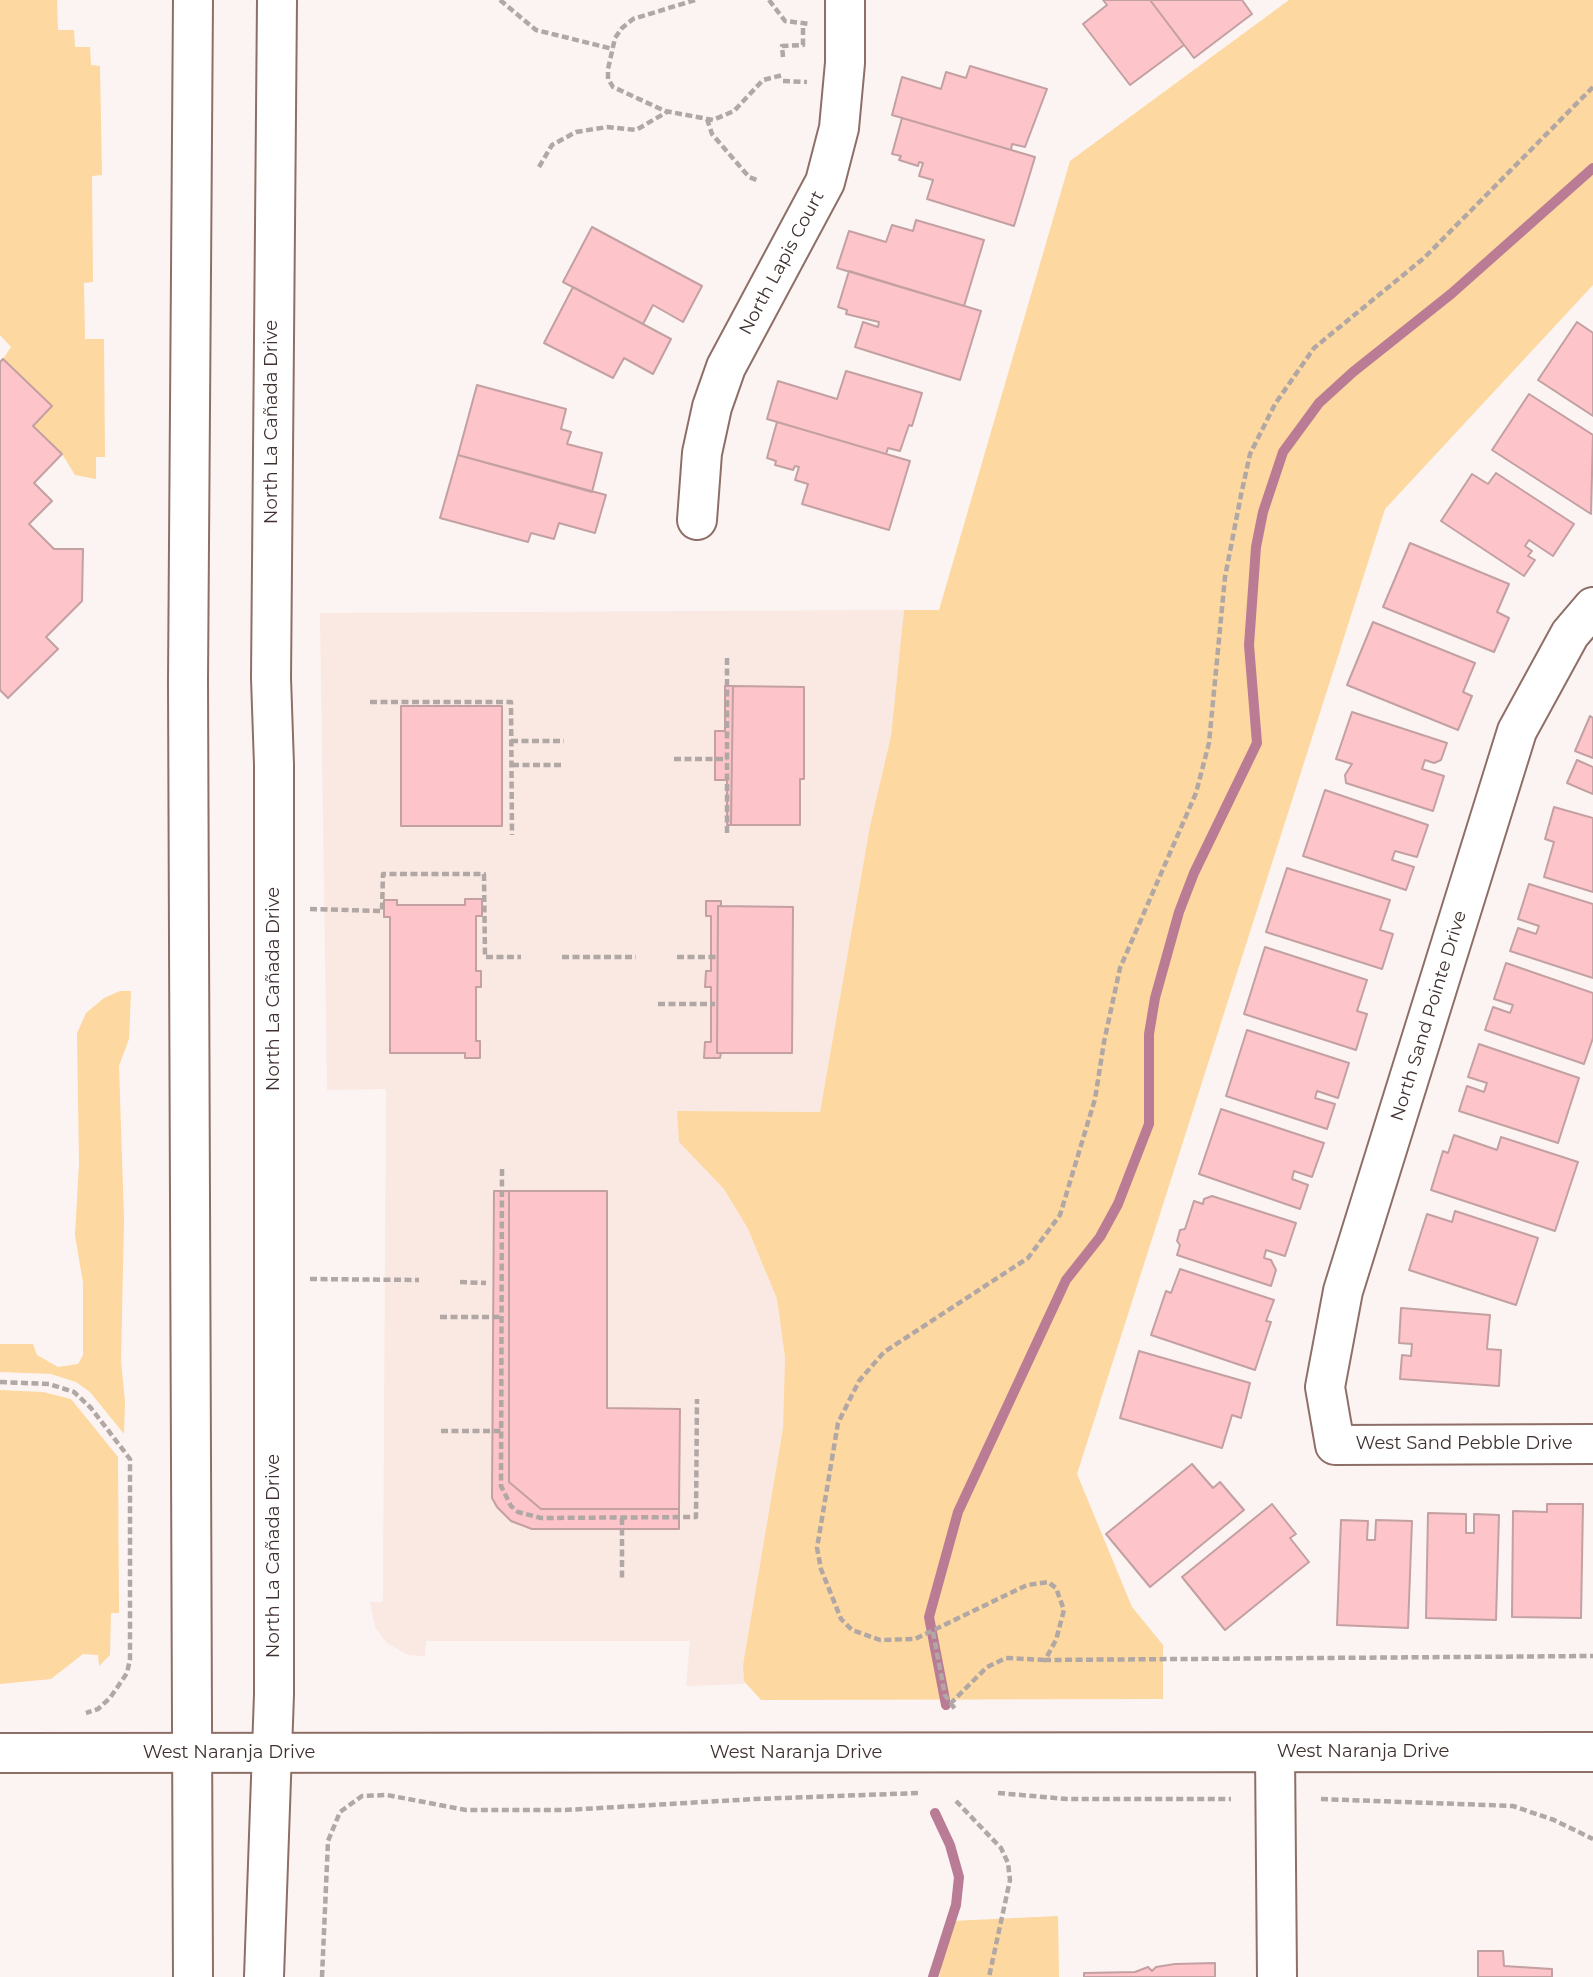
<!DOCTYPE html>
<html>
<head>
<meta charset="utf-8">
<style>
	body { margin:0 }
	canvas { display:block; background:#fbf4f2 }
</style>
</head>
<body>
<canvas width="1593" height="1977"></canvas>
<script>
const context = document.querySelector('canvas').getContext('2d');
context.lineJoin = 'round';
function fill(path, color) { context.fillStyle = color; context.fill(path, 'evenodd'); }
const toPath = rows => new Path2D(rows.map(r => 'M' + r).join(''));
function trace(path, color, width, dash) { context.strokeStyle = color; context.lineWidth = width; context.lineCap = dash ? 'butt' : 'round'; context.setLineDash(dash || []); context.stroke(path); }
function write(font, color, halo, rows, align = 'center') {
  context.font = font + ' Montserrat,sans-serif'; context.lineWidth = 7; context.setLineDash([]); context.textBaseline = 'middle'; context.strokeStyle = halo; context.fillStyle = color; for (const [text, x, y, turn = 0] of rows) {
    context.save(); context.translate(x, y); context.rotate((+turn || 0) * Math.PI / 180); context.textAlign = isNaN(turn) ? turn : align; if (halo) context.strokeText(text, 0, 0); context.fillText(text, 0, 0); context.restore();
  }
}
const built = toPath([
	[904,610,891,736,870,826,820,1112,678,1111,679,1142,724,1189,748,1229,777,1299,785,1357,783,1428,743,1665,745,1684,686,1686,690,1641,426,1641,425,1656,408,1655,387,1643,375,1627,370,1602,383,1602,386,1089,327,1090,320,613]
]);
const green = toPath([
	[0,0,57,0,58,30,74,30,75,47,90,47,91,65,100,66,102,175,92,176,93,282,84,283,85,339,104,339,105,457,96,457,96,479,75,475,62,454,33,426,51,406,3,359,11,347,0,335],
	[1289,0,1593,0,1593,285,1385,509,1077,1474,1132,1607,1163,1645,1163,1699,761,1700,744,1681,743,1665,783,1428,785,1357,777,1299,748,1229,724,1189,679,1142,677,1111,820,1112,870,826,891,736,904,610,939,610,1070,161],
	[120,991,131,991,129,1039,119,1066,124,1219,121,1361,125,1402,124,1434,90,1392,76,1382,51,1374,0,1372,0,1344,33,1344,37,1355,58,1367,78,1364,83,1355,83,1283,75,1235,79,1164,77,1033,86,1013,104,998],
	[0,1390,43,1392,71,1399,118,1457,119,1613,111,1613,110,1655,99,1666,98,1655,83,1654,51,1679,0,1684],
	[1058,1916,1059,1977,939,1977,952,1921]
]);
const stream = toPath([
	[946,1705,929,1617,958,1512,1066,1280,1100,1237,1118,1204,1149,1124,1149,1034,1155,998,1179,912,1194,873,1257,743,1249,645,1256,547,1263,512,1283,452,1319,403,1353,372,1451,294,1593,168],
	[933,1977,956,1905,959,1877,950,1845,935,1813]
]);
const building = toPath([
	[1103,0,1150,0,1184,45,1130,85,1083,24,1107,5,1103,0],
	[1150,0,1242,0,1252,14,1194,58,1150,0],
	[970,66,1047,89,1025,147,1012,144,1011,150,892,115,902,77,941,89,946,72,966,78,970,66],
	[902,118,1035,157,1014,226,927,199,933,180,919,176,923,163,919,162,918,166,899,160,901,156,892,154,902,118],
	[916,220,984,240,964,306,837,268,849,231,886,242,892,225,913,231,916,220],
	[592,227,702,286,683,322,653,305,643,324,563,282,592,227],
	[849,271,981,311,960,380,855,347,863,322,878,327,879,322,846,314,847,310,838,307,849,271],
	[573,287,671,339,653,374,624,358,613,378,544,343,573,287],
	[1577,322,1593,333,1593,416,1538,380,1577,322],
	[3,359,52,406,33,426,62,454,34,483,52,501,29,524,54,549,83,549,82,601,46,637,58,649,8,698,0,690,0,362,3,359],
	[846,371,922,393,912,426,909,425,900,451,888,448,886,454,767,419,778,381,837,399,846,371],
	[477,385,566,409,561,429,571,432,567,444,602,453,592,492,458,455,477,385],
	[1529,394,1593,435,1591,514,1492,450,1529,394],
	[777,422,910,461,889,530,802,504,808,484,795,480,799,467,795,466,793,470,775,465,776,461,767,458,777,422],
	[458,455,606,495,595,533,559,523,554,539,531,533,528,542,440,518,458,455],
	[1496,473,1574,524,1553,556,1529,540,1525,546,1532,551,1528,556,1535,560,1524,576,1441,521,1472,474,1488,484,1496,473],
	[1410,543,1509,584,1497,612,1509,618,1494,652,1383,607,1410,543],
	[1373,622,1475,663,1463,692,1472,696,1458,730,1347,685,1373,622],
	[725,686,733,686,731,825,727,825,727,780,715,780,715,731,725,731,725,686],
	[733,686,804,687,804,779,800,779,800,825,731,825,733,686],
	[401,706,502,706,502,826,401,826,401,706],
	[1352,712,1447,743,1441,760,1434,763,1425,760,1422,769,1444,776,1433,811,1346,783,1345,775,1352,764,1336,759,1352,712],
	[1590,716,1593,718,1593,758,1575,751,1590,716],
	[1577,760,1593,767,1593,794,1567,783,1577,760],
	[1325,790,1428,825,1417,857,1395,851,1392,860,1414,867,1406,890,1303,856,1325,790],
	[1554,807,1593,818,1593,892,1544,877,1554,842,1545,839,1554,807],
	[1287,868,1390,900,1380,930,1393,934,1382,969,1266,932,1287,868],
	[1529,884,1593,904,1593,978,1510,951,1518,928,1536,934,1539,926,1518,919,1529,884],
	[465,899,482,899,482,916,476,916,476,971,481,971,481,987,476,987,476,1041,480,1041,480,1058,465,1058,465,1053,390,1053,390,917,384,917,384,900,397,900,397,905,465,905,465,899],
	[706,901,721,901,721,906,718,906,717,1053,721,1053,720,1058,704,1058,705,1042,711,1042,711,987,705,987,706,971,711,971,711,916,706,916,706,901],
	[718,906,793,907,792,1053,717,1053,718,906],
	[1265,947,1367,980,1357,1011,1367,1014,1356,1050,1244,1014,1265,947],
	[1506,963,1593,993,1593,1038,1584,1064,1485,1030,1493,1007,1510,1013,1513,1005,1494,999,1506,963],
	[1247,1030,1349,1063,1338,1098,1317,1091,1315,1098,1335,1104,1327,1129,1226,1096,1247,1030],
	[1479,1044,1579,1078,1558,1143,1459,1111,1467,1086,1484,1092,1487,1083,1468,1077,1479,1044],
	[1221,1109,1324,1143,1312,1177,1294,1171,1292,1179,1308,1185,1300,1209,1199,1174,1221,1109],
	[1454,1135,1497,1150,1501,1137,1578,1162,1555,1231,1431,1190,1443,1151,1448,1153,1454,1135],
	[494,1191,509,1191,509,1482,541,1509,679,1509,679,1529,532,1529,511,1521,497,1507,492,1498,494,1191],
	[509,1191,607,1191,607,1408,680,1409,679,1509,541,1509,509,1482,509,1191],
	[1212,1196,1296,1223,1285,1256,1266,1250,1264,1258,1271,1260,1276,1270,1271,1286,1177,1255,1180,1245,1177,1241,1180,1230,1185,1229,1194,1201,1203,1204,1204,1199,1212,1196],
	[1455,1211,1538,1238,1516,1305,1409,1270,1427,1214,1452,1222,1455,1211],
	[1180,1269,1274,1300,1266,1321,1271,1322,1255,1370,1151,1335,1166,1291,1171,1293,1180,1269],
	[1401,1308,1490,1315,1487,1349,1501,1350,1499,1386,1400,1379,1402,1355,1411,1356,1412,1344,1399,1343,1401,1308],
	[1139,1351,1250,1383,1241,1418,1232,1415,1222,1448,1120,1418,1139,1351],
	[1192,1464,1213,1488,1220,1482,1244,1510,1150,1587,1106,1534,1192,1464],
	[1272,1504,1296,1534,1290,1538,1309,1562,1225,1630,1182,1577,1272,1504],
	[1547,1504,1583,1504,1581,1618,1512,1617,1513,1511,1547,1512,1547,1504],
	[1428,1513,1466,1514,1466,1533,1474,1533,1474,1514,1499,1515,1496,1620,1426,1618,1428,1513],
	[1341,1520,1368,1521,1367,1540,1375,1540,1376,1520,1412,1521,1408,1628,1337,1625,1341,1520],
	[1478,1951,1503,1951,1504,1966,1552,1969,1552,1977,1478,1977,1478,1951],
	[1215,1963,1215,1977,1084,1977,1084,1973,1135,1972,1148,1967,1152,1971,1156,1967,1175,1964,1215,1963]
]);
const path = toPath([
	[500,0,536,30,613,49],
	[695,0,633,19,622,28,615,38,608,69,608,79,613,87,665,111,713,120,734,111,763,80,783,75],
	[769,0,785,21,810,24],
	[783,57,782,46,803,45,803,24],
	[783,81,807,82],
	[1593,87,1424,258,1314,348,1275,404,1250,454,1241,495,1225,577,1209,743,1196,793,1120,968,1104,1042,1095,1099,1060,1215,1028,1258,884,1352,859,1381,838,1423,817,1548,821,1569,841,1619,852,1630,880,1640,915,1639,1027,1585,1048,1582,1056,1588,1064,1610,1056,1640,1045,1660,1593,1656],
	[707,119,712,134,749,177,759,181],
	[539,167,552,145,576,132,607,127,636,130,667,112],
	[727,658,727,835],
	[370,702,511,702,512,835],
	[511,741,564,741],
	[674,759,727,759],
	[512,765,564,765],
	[310,909,382,911,383,874,484,874,485,957,521,957],
	[562,957,636,957],
	[677,957,716,957],
	[658,1004,715,1004],
	[502,1169,501,1486,511,1506,518,1512,541,1518,696,1517,697,1399],
	[310,1279,419,1280],
	[460,1282,486,1283],
	[440,1317,501,1317],
	[0,1382,49,1384,74,1392,91,1408,130,1459,130,1659,127,1673,110,1698,98,1709,86,1713],
	[441,1431,501,1431],
	[622,1518,622,1581],
	[933,1632,945,1695,955,1709],
	[950,1704,987,1667,1006,1658,1045,1660],
	[998,1793,1067,1799,1231,1799],
	[1321,1799,1513,1806,1554,1820,1593,1839],
	[956,1801,1001,1848,1008,1863,1010,1880,989,1977],
	[322,1977,328,1841,340,1812,362,1796,387,1795,466,1810,565,1810,755,1799,919,1793]
]);
const minor = toPath([
	[697,520,702,453,712,407,726,367,825,182,839,128,845,63,845,0],
	[1593,607,1570,634,1517,731,1343,1291,1325,1387,1335,1445,1593,1444],
	[1275,1753,1277,1977]
]);
const tertiary = toPath([
	[0,1753,1593,1752]
]);
const primary = toPath([
	[193,1977,188,680,193,0],
	[264,1977,274,1694,274,765,271,678,277,0]
]);
const streetNames = [
	["North Lapis Court",782,263,-62],
	["North La Cañada Drive",272,422,-90],
	["North La Cañada Drive",274,989,-90],
	["North Sand Pointe Drive",1429,1016,-73],
	["West Sand Pebble Drive",1464,1444],
	["North La Cañada Drive",274,1556,-90],
	["West Naranja Drive",1363,1752],
	["West Naranja Drive",229,1753],
	["West Naranja Drive",796,1753]
];
fill(built, '#fae8e3');
fill(green, '#fdd8a0');
trace(stream, '#ba7c95', 10);
fill(building, '#fdc4c9');
trace(building, '#c3a0a2', 2);
trace(minor, '#8e6f67', 42);
trace(tertiary, '#8e6f67', 42);
trace(primary, '#8e6f67', 42);
trace(path, '#b1a7a5', 4.5, [7, 3.5]);
trace(minor, '#fff', 38);
trace(tertiary, '#fff', 38);
trace(primary, '#fff', 38);
write('18px', '#3f312e', '#fff', streetNames);
</script>
</body>
</html>
